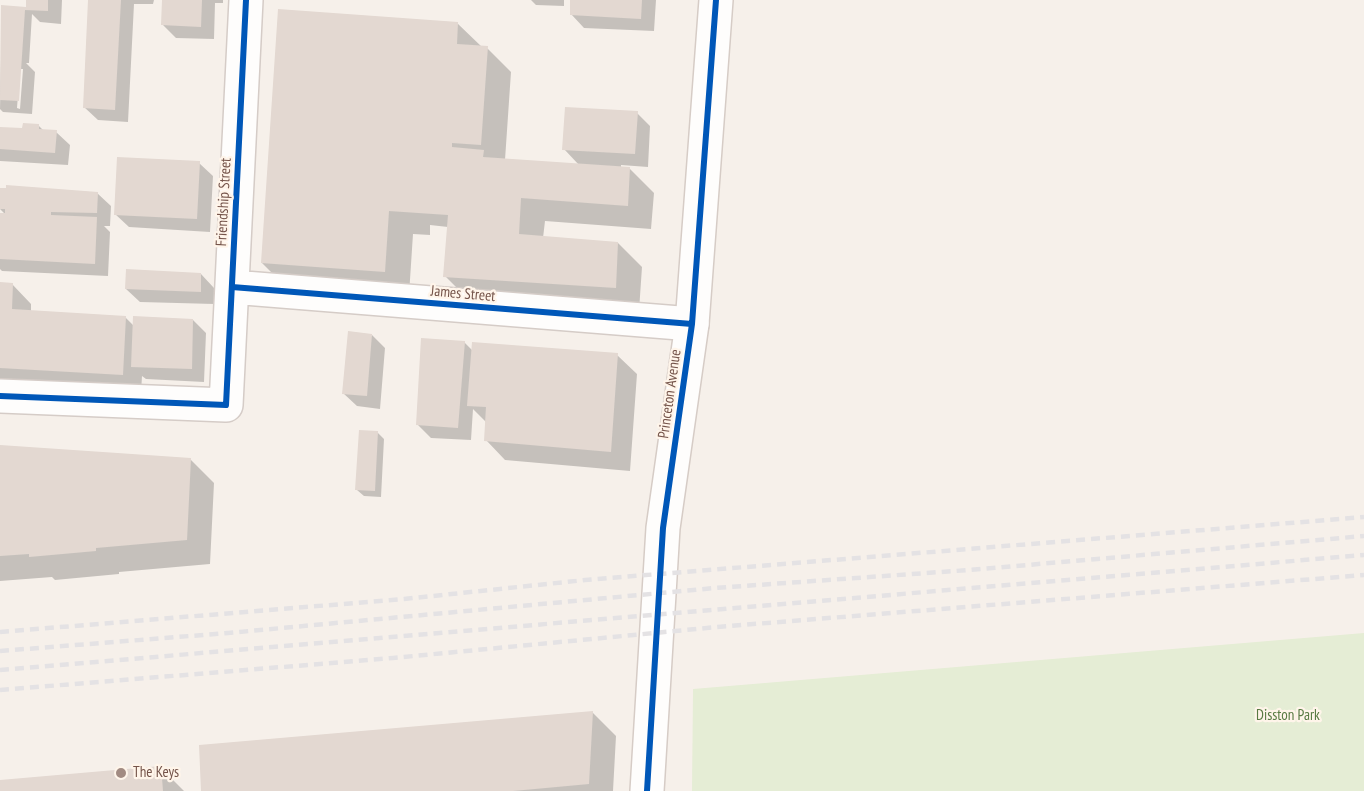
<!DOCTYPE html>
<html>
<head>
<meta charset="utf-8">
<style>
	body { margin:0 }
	canvas { display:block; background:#f6f0ea }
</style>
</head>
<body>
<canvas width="1364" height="791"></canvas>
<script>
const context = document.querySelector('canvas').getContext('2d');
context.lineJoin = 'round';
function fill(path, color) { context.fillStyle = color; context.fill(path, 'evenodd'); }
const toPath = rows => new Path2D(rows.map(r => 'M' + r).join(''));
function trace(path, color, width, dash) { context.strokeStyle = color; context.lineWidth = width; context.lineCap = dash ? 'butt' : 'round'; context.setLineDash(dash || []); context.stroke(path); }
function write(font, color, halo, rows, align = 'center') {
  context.font = font + ' "PT Sans Narrow",sans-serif'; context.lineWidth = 4.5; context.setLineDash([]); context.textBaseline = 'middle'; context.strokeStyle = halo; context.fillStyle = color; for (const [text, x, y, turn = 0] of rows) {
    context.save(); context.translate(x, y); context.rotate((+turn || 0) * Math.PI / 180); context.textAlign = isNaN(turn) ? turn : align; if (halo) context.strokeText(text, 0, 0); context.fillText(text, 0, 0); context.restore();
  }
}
const green = toPath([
	[1364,633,1364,791,692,791,693,689]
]);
const shadow = toPath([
	[28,0,62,0,61,24,40,22,32,14,29,63,26,63,35,72,32,114,3,112,0,109,2,7,27,9],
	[20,69,23,69,20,109,17,108],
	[90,0,154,0,153,4,134,4,128,122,98,120,84,107],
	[164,0,223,0,223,3,215,3,214,39,176,38,163,25],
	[531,0,564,0,564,6,536,5],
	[572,0,656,0,654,31,584,28,571,14],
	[457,23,482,47,487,48,511,72,505,160,579,165,564,149,637,113,650,126,648,167,621,165,621,168,630,169,654,193,651,229,545,221,543,238,618,243,642,267,639,311,469,300,445,276,448,227,430,225,430,235,413,234,409,295,286,287,262,263],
	[38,125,44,131,56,132,70,145,68,165,0,161,0,128,24,130],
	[199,163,213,176,210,232,129,227,115,214],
	[7,187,97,193,111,206,110,226,104,226,110,232,108,276,2,271,0,269,0,214,5,214,0,209,0,189,7,190],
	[201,274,214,288,214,304,140,302,126,289],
	[0,284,12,284,31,304,31,311,125,317,134,326,193,320,206,333,204,382,146,379,142,376,141,393,0,385],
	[372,335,385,348,380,409,357,406,343,393],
	[464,342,473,351,617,355,637,374,630,471,505,460,486,440,487,423,473,409,471,440,431,438,418,425],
	[377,432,384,439,381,497,364,496,357,490],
	[0,447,190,459,214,483,210,564,119,572,119,574,55,580,52,577,0,581],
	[592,712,616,736,613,791,203,791],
	[161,768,184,791,0,791,0,782]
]);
const building = toPath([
	[26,0,48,0,48,11,25,10,19,101,0,100,1,5,26,7],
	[88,0,121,0,115,110,83,108],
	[162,0,202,0,201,27,161,25],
	[570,0,642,0,641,19,570,15],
	[278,9,458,22,457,44,488,46,481,145,452,143,452,147,484,150,483,157,630,167,628,206,521,198,519,234,618,242,616,288,443,277,448,215,389,211,385,272,261,263],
	[565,107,638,111,635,154,562,150],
	[23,123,39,124,39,129,57,130,55,153,0,149,0,127,22,128],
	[117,157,200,161,197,219,114,215],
	[6,185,98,192,97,213,51,212,51,215,97,217,95,264,0,259,0,213,5,213,5,209,0,209,0,188,6,188],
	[126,269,201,273,201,292,125,289],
	[0,282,13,283,12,309,126,316,123,375,0,368],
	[133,316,193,319,192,369,131,367],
	[348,331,372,334,367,396,342,394],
	[421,338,465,341,458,428,416,425],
	[472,342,618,353,611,452,484,441,486,407,467,406],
	[359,430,378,431,375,491,355,490],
	[0,445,191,458,187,540,96,548,96,551,29,557,29,554,0,556],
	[593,711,589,784,513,791,201,791,199,745],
	[161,766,163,791,0,791,0,780]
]);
const minor = toPath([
	[232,287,692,324],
	[0,396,226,405,246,0]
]);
const secondary = toPath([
	[647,791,663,528,692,324,716,0]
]);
const rail = toPath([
	[0,632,404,599,585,580,1364,517],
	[0,651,228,633,715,588,969,570,1364,536],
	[0,670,1364,555],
	[0,690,393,658,717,627,1364,575]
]);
const cycleway = toPath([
	[232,287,692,324],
	[0,396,226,405,246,0],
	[647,791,663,528,692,324,716,0]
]);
const markers = [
	[121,773,6,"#a28b82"]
];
const streetNames = [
	["Friendship Street",224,202,-87],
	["James Street",463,294,5],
	["Princeton Avenue",670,394,-82]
];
const parkNames = [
	["Disston Park",1288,716]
];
const poiNames = [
	["The Keys",133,773]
];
fill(green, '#e5edd5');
fill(shadow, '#0003');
fill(building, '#e3d8d1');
trace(minor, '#d5ccc7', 36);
trace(secondary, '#d6ccc6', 36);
trace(minor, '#fefdfc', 33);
trace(secondary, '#fefdfc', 33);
trace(rail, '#e4e2e4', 4.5, [9, 6]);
trace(cycleway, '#0057b8', 6);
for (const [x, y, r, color] of markers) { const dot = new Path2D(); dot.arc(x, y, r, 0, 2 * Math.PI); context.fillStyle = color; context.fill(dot); trace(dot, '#fff5ea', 2); }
write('15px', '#75544a', '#fff5ea', streetNames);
write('15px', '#587a42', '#fff5ea', parkNames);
write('15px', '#75544a', '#fff5ea', poiNames, 'left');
</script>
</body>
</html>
